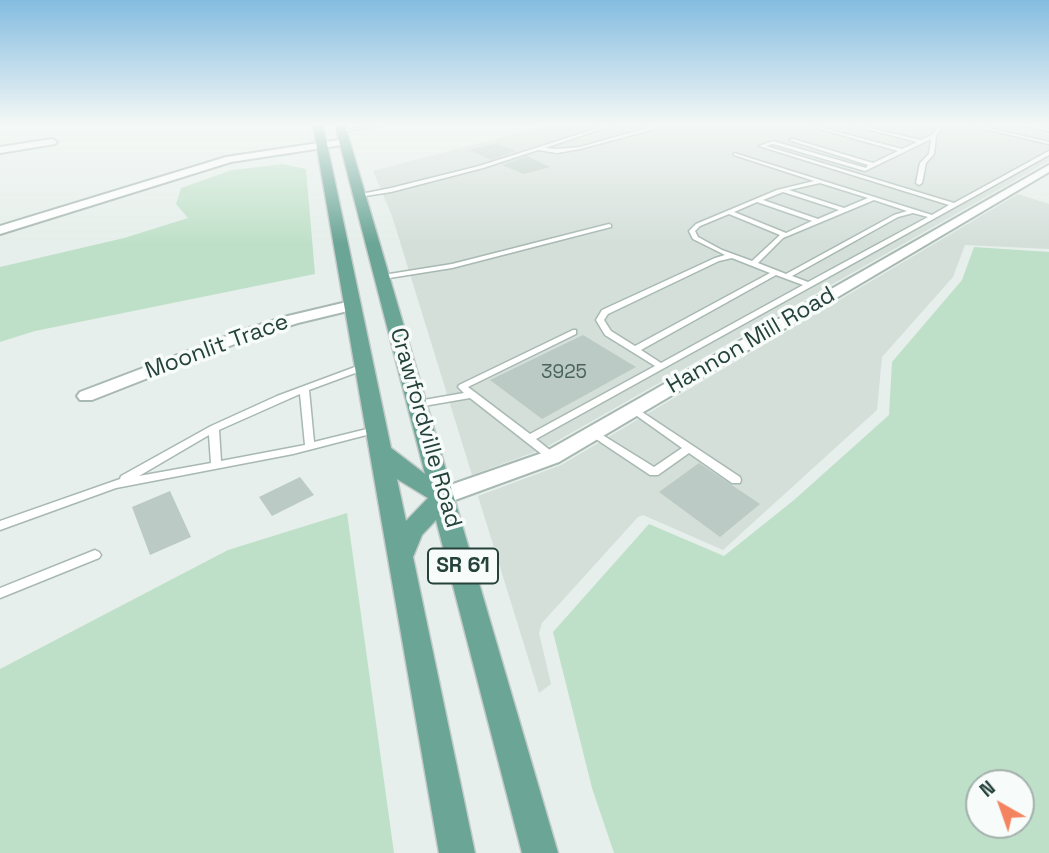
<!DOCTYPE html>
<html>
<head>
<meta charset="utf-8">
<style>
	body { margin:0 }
	#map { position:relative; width:1049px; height:853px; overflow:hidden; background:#e6efeb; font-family:"Space Grotesk",sans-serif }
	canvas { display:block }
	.north { position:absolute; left:965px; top:769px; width:70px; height:70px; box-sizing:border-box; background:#f7fbf9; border:2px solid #a3b1ad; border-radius:50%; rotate:320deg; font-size:19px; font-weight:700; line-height:28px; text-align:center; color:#24423a }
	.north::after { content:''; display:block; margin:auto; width:24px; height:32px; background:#f4845f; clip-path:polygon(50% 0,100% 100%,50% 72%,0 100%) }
</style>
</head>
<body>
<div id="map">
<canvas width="1049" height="853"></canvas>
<div class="north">N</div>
</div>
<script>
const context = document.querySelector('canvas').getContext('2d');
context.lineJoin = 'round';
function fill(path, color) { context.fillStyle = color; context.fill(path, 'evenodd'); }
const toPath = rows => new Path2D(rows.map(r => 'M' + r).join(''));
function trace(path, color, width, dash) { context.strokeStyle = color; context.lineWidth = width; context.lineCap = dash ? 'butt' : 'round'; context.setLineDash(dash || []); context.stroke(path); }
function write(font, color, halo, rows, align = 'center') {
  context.font = font + ' "Space Grotesk",sans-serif'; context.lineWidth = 7; context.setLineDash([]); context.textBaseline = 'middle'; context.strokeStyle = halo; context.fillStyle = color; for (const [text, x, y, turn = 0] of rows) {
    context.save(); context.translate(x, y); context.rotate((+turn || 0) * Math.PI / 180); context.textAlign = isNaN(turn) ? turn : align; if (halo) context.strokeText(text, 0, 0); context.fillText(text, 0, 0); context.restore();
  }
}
const built = toPath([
	[548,125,1049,125,1049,161,543,449,472,475,392,216,373,171],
	[1018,194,1049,204,1049,249,965,245,953,277,882,357,877,410,723,550,643,515,638,517,542,623,539,633,551,684,539,693,478,496,561,465]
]);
const green = toPath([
	[283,164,306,169,315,274,35,331,0,342,0,267,124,238,188,218,176,204,181,188,232,170],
	[974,247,1049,252,1049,853,614,853,592,788,553,632,649,524,724,556,794,500,889,415,892,362,962,280],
	[979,783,1021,783,1021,825,979,825],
	[347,513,394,853,0,853,0,669,228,550]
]);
const building = toPath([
	[497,143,516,151,491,160,470,150],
	[527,156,550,167,524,174,502,165],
	[583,335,636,367,542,419,490,380],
	[699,463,760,504,720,537,659,492],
	[300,477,314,495,272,516,259,497],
	[170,491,191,537,150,555,132,507]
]);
const service = toPath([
	[376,125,384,125,342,132,340,131,376,125],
	[608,125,613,125,545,148,557,149,580,147,647,128,652,125,656,125,651,130,580,149,557,153,538,150,483,168,391,192,359,197,356,195,391,188,479,166,608,125],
	[851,125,857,125,921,140,932,135,939,125,943,125,936,136,934,154,926,163,922,183,919,185,916,183,920,163,929,154,931,139,865,171,773,144,766,146,954,203,1047,152,1049,151,1049,155,536,439,556,455,557,457,556,459,548,459,470,398,418,407,413,404,418,401,464,393,458,387,459,385,573,330,576,330,576,334,468,387,530,434,655,366,605,335,596,320,602,310,715,258,725,255,693,239,689,231,696,224,777,190,814,181,734,155,734,153,932,215,949,205,759,146,773,141,866,168,868,165,789,140,793,139,873,163,898,151,813,127,815,126,902,149,917,142,851,125],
	[820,183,868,198,844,208,789,190,820,183],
	[783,192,839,210,818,219,763,200,783,192],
	[874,200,907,211,894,215,786,274,758,263,783,238,874,200],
	[757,202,812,221,786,233,734,212,757,202],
	[913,213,928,217,808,282,792,276,898,217,913,213],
	[729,214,780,235,752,261,722,250,698,237,695,231,700,226,729,214],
	[732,258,770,273,635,346,611,331,604,320,608,314,719,261,732,258],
	[776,275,803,285,661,363,641,350,776,275],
	[969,125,975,125,1049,142,1049,144,969,125],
	[1022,125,1029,125,1049,129,1049,131,1022,125],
	[609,224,611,225,611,227,452,268,383,279,379,277,383,275,452,264,609,224],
	[363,364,367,367,366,369,309,390,314,442,375,427,380,430,378,432,293,454,116,488,0,530,0,521,120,479,121,476,211,426,277,396,363,364],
	[300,394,305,445,221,461,219,430,300,394],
	[209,435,211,463,139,476,209,435],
	[633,406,740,477,741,480,740,483,732,483,689,453,658,475,650,475,590,435,588,433,590,431,596,431,654,467,682,448,630,411,628,409,630,407,633,406],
	[95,550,99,552,101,555,99,558,0,598,0,588,95,550]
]);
const minor = toPath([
	[52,139,57,142,55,144,0,153,0,147,52,139],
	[345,139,348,140,348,144,231,162,0,234,0,226,226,157,345,139],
	[1049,165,1049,172,559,462,444,504,436,502,433,496,436,490,545,452,1049,165],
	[351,301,359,306,356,309,298,323,250,338,92,400,80,400,77,396,80,392,238,332,288,316,351,301]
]);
const primary = toPath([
	[313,125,323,125,391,448,425,474,335,125,345,125,558,853,522,853,436,520,422,535,413,557,475,853,439,853,313,125],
	[397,479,428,498,406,521,397,479]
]);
const numberNames = [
	["3925",564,373]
];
const shields = [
	[463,566,70]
];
const shieldNames = [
	["SR 61",463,566]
];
const streetNames = [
	["Hannon Mill Road",751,341,-30],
	["Moonlit Trace",217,347,-20],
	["Crawfordville Road",425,428,74]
];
fill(built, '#d4dfda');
fill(green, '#bfe0c8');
fill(building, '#bbcac4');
trace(service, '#a8b8b2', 3);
trace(minor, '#a8b8b2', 4);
trace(primary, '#c2cac8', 3);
fill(service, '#fff');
fill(minor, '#fff');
fill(primary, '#6aa596');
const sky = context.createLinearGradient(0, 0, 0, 244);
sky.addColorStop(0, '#84bce0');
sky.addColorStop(0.51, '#f4f8f6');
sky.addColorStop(1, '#f4f8f600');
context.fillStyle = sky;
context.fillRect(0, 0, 1049, 244);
write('19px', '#4a645c', null, numberNames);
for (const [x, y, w] of shields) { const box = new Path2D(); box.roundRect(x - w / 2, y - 17.5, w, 35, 5); context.fillStyle = '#f7fbf9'; context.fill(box); trace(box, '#24423a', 2); }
write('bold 21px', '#24423a', null, shieldNames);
write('23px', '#24423a', '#f7fbf9', streetNames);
</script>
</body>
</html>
